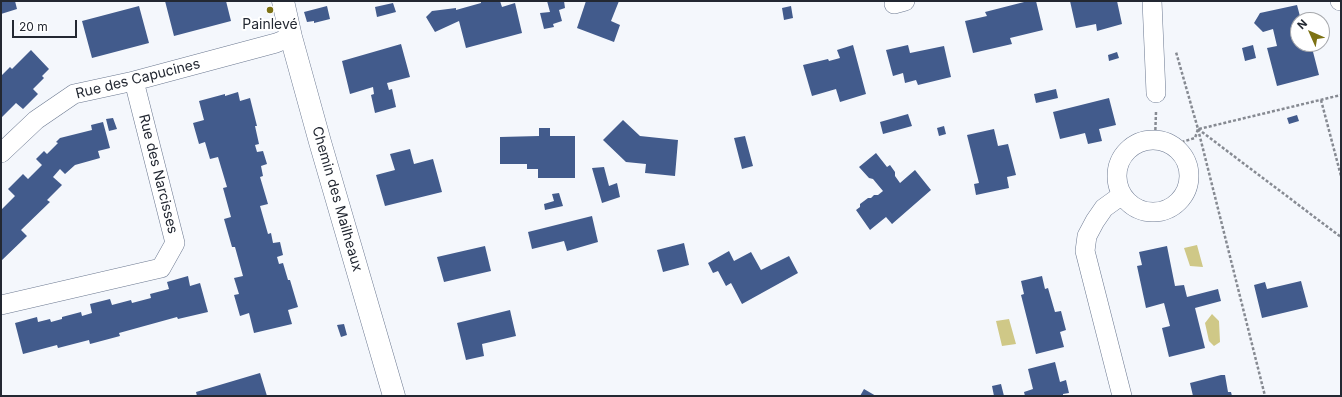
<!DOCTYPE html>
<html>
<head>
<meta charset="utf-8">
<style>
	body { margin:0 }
	#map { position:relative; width:1342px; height:397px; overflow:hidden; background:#f4f7fc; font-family:Inter,sans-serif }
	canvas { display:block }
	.frame { position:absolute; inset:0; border:2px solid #232832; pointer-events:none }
	.north { position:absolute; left:1290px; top:12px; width:40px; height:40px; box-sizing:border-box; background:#fff; border:1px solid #a7a9ad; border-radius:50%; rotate:315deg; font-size:11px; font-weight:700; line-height:16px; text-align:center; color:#232832 }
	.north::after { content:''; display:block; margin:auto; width:14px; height:18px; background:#7d7214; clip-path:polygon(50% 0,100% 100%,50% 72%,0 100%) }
	.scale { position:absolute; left:12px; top:20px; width:65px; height:18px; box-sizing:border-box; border:2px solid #232832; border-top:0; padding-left:5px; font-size:12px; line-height:14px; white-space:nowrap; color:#232832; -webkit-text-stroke:3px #fff; paint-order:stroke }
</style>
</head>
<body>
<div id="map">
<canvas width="1342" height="397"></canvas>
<div class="frame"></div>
<div class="north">N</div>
<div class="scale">20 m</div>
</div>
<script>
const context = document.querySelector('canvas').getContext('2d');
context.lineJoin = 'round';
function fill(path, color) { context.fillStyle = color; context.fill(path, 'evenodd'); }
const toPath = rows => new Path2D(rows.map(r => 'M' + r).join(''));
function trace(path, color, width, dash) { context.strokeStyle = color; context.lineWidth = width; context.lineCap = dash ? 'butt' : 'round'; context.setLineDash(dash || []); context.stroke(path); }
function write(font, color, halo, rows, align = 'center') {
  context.font = font + ' Inter,sans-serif'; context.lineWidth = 4; context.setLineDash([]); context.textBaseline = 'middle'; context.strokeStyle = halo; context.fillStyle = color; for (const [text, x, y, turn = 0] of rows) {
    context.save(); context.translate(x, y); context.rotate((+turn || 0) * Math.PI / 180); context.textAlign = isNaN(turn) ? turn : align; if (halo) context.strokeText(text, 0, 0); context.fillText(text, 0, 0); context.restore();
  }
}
const water = toPath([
	[1197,245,1203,267,1190,266,1184,248],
	[1212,314,1219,321,1220,342,1214,346,1209,341,1205,323],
	[1009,319,1016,344,1002,346,996,321]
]);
const building = toPath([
	[1,1,15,1,17,9,1,14],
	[165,1,226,1,231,21,174,36],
	[484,1,500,1,502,7,515,3,522,33,466,48,459,21,435,32,426,17,432,11,456,8,456,10,481,3,481,2],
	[547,1,564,1,565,8,559,10,562,21,553,24,554,27,544,29,540,13,550,12],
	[586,1,619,1,611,21,620,25,614,42,577,28],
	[1028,1,1036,1,1043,30,1010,38,1012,44,973,53,965,21,987,16,985,12],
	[1070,1,1117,1,1122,24,1097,31,1096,24,1076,28],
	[393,3,396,12,377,17,375,7],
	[1297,5,1301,20,1298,20,1298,44,1311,44,1319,75,1277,86,1267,48,1277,46,1273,29,1263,32,1254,23,1260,13],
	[139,6,149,43,92,58,82,21],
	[327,6,330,19,314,23,314,21,307,22,304,12],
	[791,6,793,18,784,20,782,8],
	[401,44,410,77,387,83,389,90,392,89,396,107,375,113,371,95,374,94,373,87,350,94,342,61],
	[853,45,866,94,840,102,836,89,812,96,803,65,828,59,829,61,840,58,837,50],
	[908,45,910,53,944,46,951,77,918,85,916,80,905,83,903,73,893,76,886,50],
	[1253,45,1256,58,1245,61,1242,48],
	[31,50,49,69,42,76,44,78,33,89,38,94,23,109,16,103,1,118,1,76,10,67,12,69],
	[1117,52,1119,58,1109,61,1108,55],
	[1056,89,1058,98,1036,103,1034,94],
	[238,92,240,101,250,98,257,126,255,126,259,144,255,145,257,152,263,151,267,164,261,166,263,176,260,177,268,204,260,206,268,234,271,233,273,243,280,242,283,255,277,257,279,264,283,263,288,280,290,280,298,307,288,310,292,324,254,333,249,313,240,316,234,295,239,294,234,278,243,276,235,247,232,247,224,219,231,217,223,188,227,187,218,157,210,159,205,142,199,144,193,123,204,120,199,101,225,94,225,96],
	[1109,98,1116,125,1099,129,1102,141,1088,144,1085,133,1060,139,1053,112],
	[908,114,912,126,883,134,880,122],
	[1297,115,1299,121,1289,124,1287,118],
	[113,118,117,129,109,131,106,119],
	[623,120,640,136,678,140,675,176,645,173,646,164,626,162,603,140],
	[103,122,110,148,98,151,100,158,75,165,65,174,60,169,53,177,62,185,47,200,50,202,21,230,27,236,1,261,1,210,15,196,8,189,23,174,28,179,42,165,36,159,44,151,47,154,58,143,56,142,60,138,92,130,91,125],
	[944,126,946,134,939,136,937,128],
	[539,128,550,128,550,136,575,136,575,178,538,178,538,169,527,169,527,164,500,164,500,137,539,136],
	[994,129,998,146,1008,144,1016,175,1007,177,1009,188,976,195,974,184,979,183,967,135],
	[745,136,753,166,742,169,734,138],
	[410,149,414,164,433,159,442,192,385,206,376,175,395,170,390,154],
	[876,153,887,167,890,165,895,172,895,176,900,183,915,170,931,190,892,224,886,217,870,230,856,210,860,207,860,204,868,198,871,198,874,195,878,195,883,191,873,179,869,178,859,167],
	[604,167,609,186,617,183,620,197,602,203,592,168],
	[559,193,563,206,545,210,544,204,554,201,552,194],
	[592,216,598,242,567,251,564,241,532,249,528,232],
	[684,243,689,265,663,272,657,250],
	[485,246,491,271,444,282,437,257],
	[1167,246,1175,286,1184,285,1187,297,1218,289,1221,301,1195,308,1205,348,1169,357,1162,328,1170,326,1164,303,1146,308,1137,266,1142,265,1139,252],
	[729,251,734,261,751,252,761,270,789,256,798,273,742,304,731,283,726,286,718,271,713,273,708,263],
	[188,276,190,286,200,283,208,312,178,319,177,317,119,333,120,336,90,344,89,340,58,348,57,345,23,354,15,323,37,317,38,322,50,319,51,322,62,319,62,317,81,312,82,316,92,313,90,304,110,299,112,305,131,300,132,303,151,298,150,294,169,289,167,282],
	[1042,276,1045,289,1048,288,1055,312,1061,311,1066,330,1060,332,1064,347,1036,354,1021,295,1024,294,1021,281],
	[1301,281,1308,307,1262,318,1254,285,1265,282,1267,289],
	[510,310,516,336,482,344,484,356,466,360,457,323],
	[344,324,347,335,341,337,337,325],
	[1055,362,1060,382,1066,380,1069,393,1063,394,1063,396,1025,396,1024,392,1033,389,1028,369],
	[260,373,267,396,197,396,196,392],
	[1221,375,1225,375,1228,392,1231,392,1232,396,1193,396,1190,383],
	[1001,384,1004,396,994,396,992,386],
	[864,389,876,396,860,396]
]);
const path = toPath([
	[1321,100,1341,176],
	[1198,129,1265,396],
	[1198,129,1341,237],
	[1199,129,1341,95],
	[1155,140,1156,112],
	[1172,145,1195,138,1198,129,1176,52]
]);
const street = toPath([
	[1152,1,1156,93],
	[1340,1,1341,1],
	[894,4,905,1],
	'1117 176a36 36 0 1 1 72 0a36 36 0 1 1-72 0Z',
	[1,153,36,120,74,94,134,81,276,43,291,37],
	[1,305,161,268,175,243,134,81],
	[1122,396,1085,251,1087,236,1095,221,1104,208,1122,195]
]);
const secondary = toPath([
	[283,1,291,37,320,142,394,396]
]);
const markers = [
	[270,10,4,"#7d7214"]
];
const poiNames = [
	["Painlevé",270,25]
];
const streetNames = [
	["Rue des Capucines",138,79,-14],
	["Rue des Narcisses",158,174,76],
	["Chemin des Mailheaux",337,199,74]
];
fill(water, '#cfc887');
fill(building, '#425b8c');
trace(street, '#6b7890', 20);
trace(secondary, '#6b7890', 23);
trace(path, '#868a92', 2.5, [3, 2]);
trace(street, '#fff', 19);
trace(secondary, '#fff', 22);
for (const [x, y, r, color] of markers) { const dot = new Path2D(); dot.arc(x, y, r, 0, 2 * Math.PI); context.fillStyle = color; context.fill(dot); trace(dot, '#fff', 1.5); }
write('14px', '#232832', '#fff', poiNames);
write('14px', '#232832', '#fff', streetNames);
</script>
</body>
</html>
